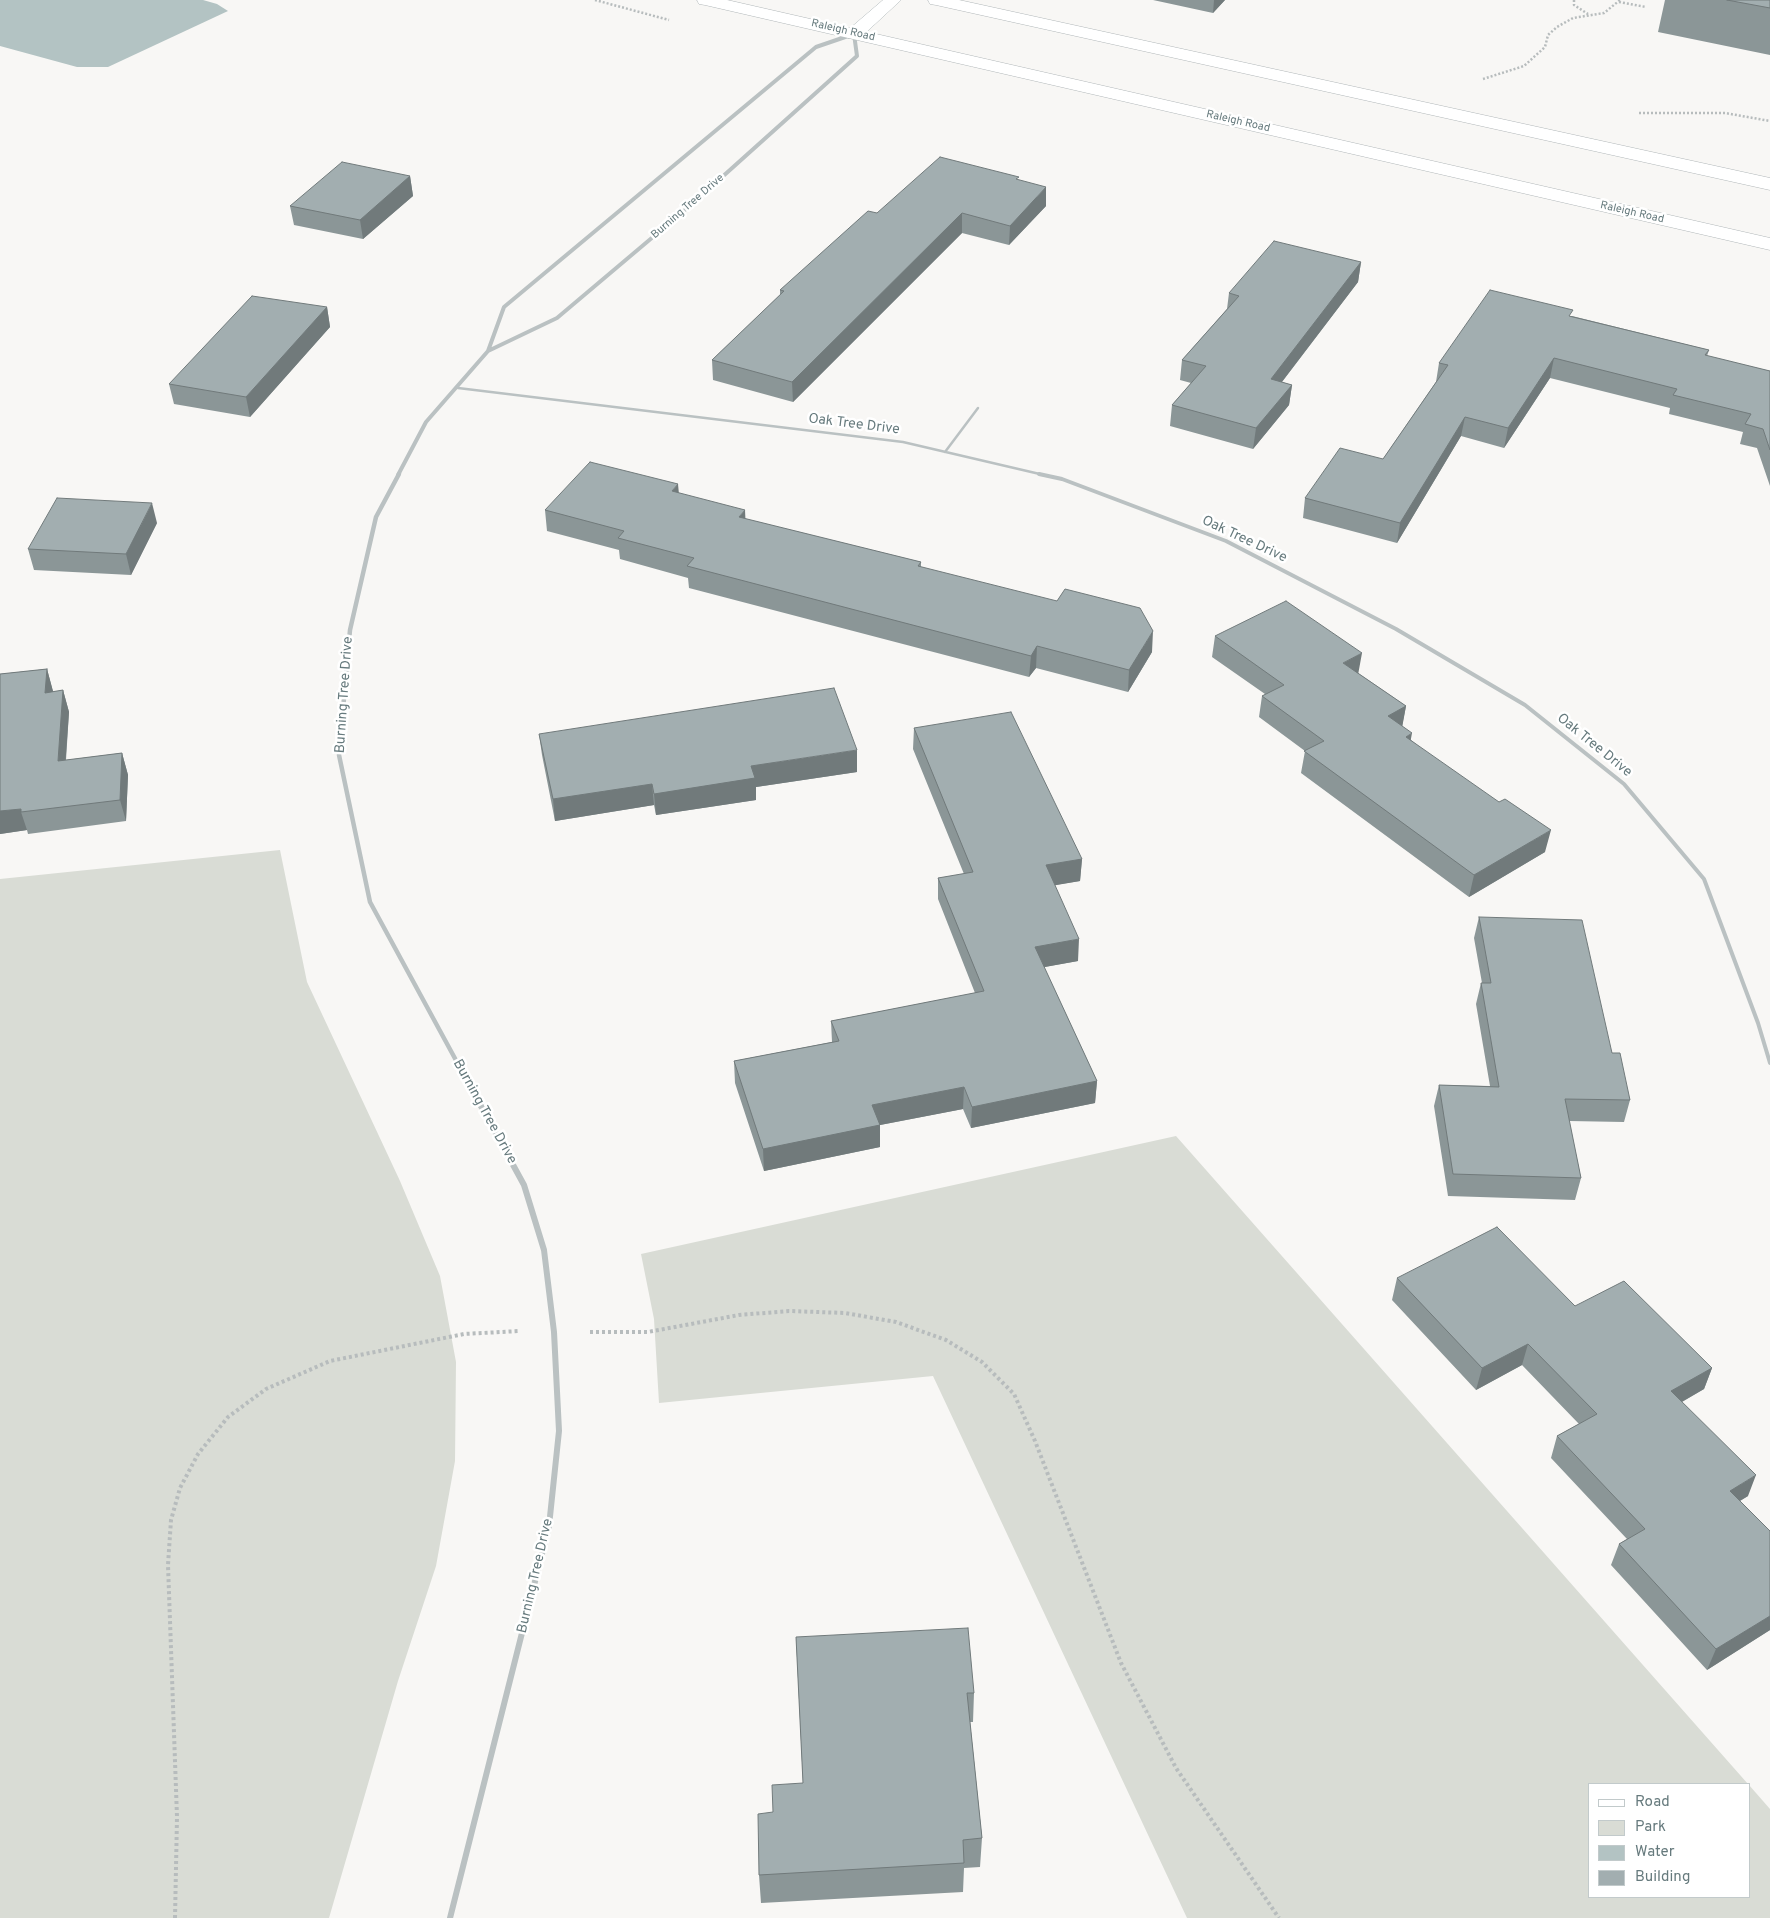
<!DOCTYPE html>
<html>
<head>
<meta charset="utf-8">
<style>
	body { margin:0 }
	#map { position:relative; width:1770px; height:1918px; overflow:hidden; background:#f8f7f5; font-family:Overpass,sans-serif }
	canvas { display:block }
	.legend { position:absolute; left:1588px; top:1783px; width:162px; height:115px; box-sizing:border-box; background:#fff; border:1px solid #c2cacb; margin:0; padding:6px 9px; list-style:none; font-size:15px; color:#667a7d }
	.legend li { display:flex; align-items:center; gap:10px; height:25px }
	.legend b { width:25px; border:1px solid #c2cacb }
</style>
</head>
<body>
<div id="map">
<canvas width="1770" height="1918"></canvas>
<ul class="legend">
<li><b style="height:6px;background:#fff"></b>Road</li>
<li><b style="height:14px;background:#d9dcd5"></b>Park</li>
<li><b style="height:14px;background:#b3c3c3"></b>Water</li>
<li><b style="height:14px;background:#a2aeb0"></b>Building</li>
</ul>
</div>
<script>
const context = document.querySelector('canvas').getContext('2d');
context.lineJoin = 'round';
function fill(path, color) { context.fillStyle = color; context.fill(path, 'evenodd'); }
const toPath = rows => new Path2D(rows.map(r => 'M' + r).join(''));
function trace(path, color, width, dash) { context.strokeStyle = color; context.lineWidth = width; context.lineCap = dash ? 'butt' : 'round'; context.setLineDash(dash || []); context.stroke(path); }
function write(font, color, halo, rows, align = 'center') {
  context.font = font + ' Overpass,sans-serif'; context.lineWidth = 5; context.setLineDash([]); context.textBaseline = 'middle'; context.strokeStyle = halo; context.fillStyle = color; for (const [text, x, y, turn = 0] of rows) {
    context.save(); context.translate(x, y); context.rotate((+turn || 0) * Math.PI / 180); context.textAlign = isNaN(turn) ? turn : align; if (halo) context.strokeText(text, 0, 0); context.fillText(text, 0, 0); context.restore();
  }
}
const green = toPath([
	[280,850,307,982,400,1181,440,1276,456,1362,455,1461,436,1566,398,1681,329,1918,0,1918,0,879],
	[1176,1136,1748,1784,1589,1784,1589,1897,1749,1897,1749,1785,1770,1809,1770,1918,1187,1918,933,1376,659,1403,654,1319,641,1254]
]);
const water = toPath([
	[0,0,203,0,217,4,228,11,108,67,77,67,0,46]
]);
const pathFar1 = toPath([
	[595,0,669,20],
	[1574,0,1574,5,1588,14],
	[1619,2,1646,7],
	[1483,79,1524,66,1545,47,1548,35,1557,27,1573,18,1604,13,1620,0],
	[1639,113,1725,113,1770,121]
]);
const path = toPath([
	[590,1332,648,1332,739,1315,789,1311,845,1313,896,1322,946,1340,982,1362,1014,1394,1035,1441,1121,1663,1176,1768,1279,1918],
	[175,1918,177,1817,168,1565,171,1520,180,1488,198,1454,228,1417,266,1389,330,1361,464,1334,519,1331]
]);
const laneFar1 = toPath([
	[458,388,903,442,1044,475],
	[945,452,978,408]
]);
const lane = toPath([
	[1039,474,1062,479,1226,541,1396,629,1525,705,1624,784,1704,879,1758,1023,1770,1063]
]);
const streetFar2 = toPath([
	[854,34,857,56,692,204,557,318,488,351,504,307,816,47,854,34],
	[398,475,426,422,488,351]
]);
const streetFar1 = toPath([
	[399,474,376,517,350,630,339,755,370,902,477,1099]
]);
const street = toPath([
	[450,1918,549,1526,559,1431,554,1332,544,1250,524,1185,476,1097]
]);
const secondary = toPath([
	[883,0,901,0,860,38,848,38,845,34,848,30,883,0]
]);
const primary = toPath([
	[697,0,727,0,1770,238,1770,250,705,5,699,4,697,0],
	[928,0,959,0,1770,178,1770,190,936,5,930,4,928,0]
]);
const wall = toPath([
	[1153,0,1225,0,1213,13],
	[1665,0,1770,0,1770,55,1658,32],
	[410,176,413,196,363,239,294,225,290,206],
	[1019,180,1046,206,1009,245,962,233,793,402,713,380,712,360,780,295,780,290,877,213],
	[1361,262,1358,282,1282,382,1292,385,1289,405,1253,449,1170,426,1172,405,1191,383,1180,380,1182,360,1227,309,1229,293],
	[327,307,330,327,250,417,174,404,169,384],
	[1572,316,1709,350,1707,356,1770,371,1770,486,1757,448,1740,444,1743,432,1669,414,1670,408,1550,378,1504,448,1461,436,1397,543,1303,518,1305,498,1383,459,1436,382,1439,363],
	[679,493,746,519,921,562,921,567,1152,652,1128,692,1036,668,1029,677,689,588,688,578,620,559,619,550,547,531,545,510],
	[157,523,131,575,34,570,28,549],
	[1215,636,1358,673,1406,706,1402,726,1411,740,1545,852,1469,897,1301,773,1305,751,1259,717,1262,696,1265,694,1212,657],
	[47,669,53,692,63,690,69,712,66,760,122,753,128,775,126,821,28,834,27,830,0,834,0,674],
	[914,728,1082,859,1080,881,1055,885,1078,961,1044,967,1097,1081,1095,1103,971,1128,963,1109,880,1125,880,1147,764,1171,735,1083,734,1061,832,1042,831,1021,975,993,938,899,938,878,964,874,913,749],
	[539,734,857,772,756,787,756,800,656,815,654,805,555,821,542,755],
	[1479,917,1612,1053,1630,1100,1624,1122,1569,1121,1581,1178,1575,1200,1448,1196,1434,1106,1439,1085,1490,1086,1476,1004,1481,983,1482,983,1474,938],
	[1397,1278,1575,1306,1712,1368,1704,1389,1682,1402,1748,1496,1740,1501,1770,1531,1770,1630,1707,1670,1611,1565,1619,1544,1627,1539,1551,1458,1557,1436,1579,1424,1522,1365,1476,1390,1392,1300],
	[796,1637,974,1693,973,1722,970,1722,982,1838,980,1867,964,1868,963,1892,761,1903,759,1875,773,1812,803,1783]
]);
const shadedWall = toPath([
	[1214,0,1225,0,1213,13],
	[410,176,413,196,363,239,360,220],
	[1046,187,1046,206,1009,245,1010,226],
	[962,213,962,233,793,402,792,382],
	[1361,262,1358,282,1268,400,1271,379],
	[327,307,330,327,250,417,246,397],
	[1554,358,1550,378,1504,448,1508,428],
	[1292,385,1289,405,1253,449,1256,428],
	[1465,417,1461,436,1397,543,1400,523],
	[678,484,680,505,672,491],
	[152,503,157,523,131,575,126,554],
	[745,510,746,531,739,517],
	[1153,631,1152,652,1128,692,1129,670],
	[1037,646,1036,668,1029,677,1031,656],
	[1362,653,1358,675,1343,663],
	[47,669,53,691,51,714,45,693],
	[63,690,69,712,64,782,58,761],
	[1406,706,1402,728,1388,716],
	[1412,733,1408,755,1406,737],
	[857,750,857,772,756,787,756,800,656,815,654,794,751,766],
	[122,753,128,775,126,821,120,800],
	[652,784,654,805,555,821,553,799],
	[21,809,21,812,27,830,0,834,0,811],
	[1551,830,1545,852,1469,897,1474,875],
	[1082,859,1080,881,1045,887,1046,865],
	[1079,939,1078,961,1034,969,1035,947],
	[1097,1081,1095,1103,971,1128,972,1107],
	[964,1087,963,1109,880,1125,880,1147,764,1171,763,1149,872,1105],
	[1528,1344,1522,1365,1476,1390,1482,1368],
	[1712,1368,1704,1389,1664,1412,1671,1391],
	[1756,1475,1748,1496,1721,1512,1730,1491],
	[1770,1616,1770,1630,1707,1670,1716,1649]
]);
const building = toPath([
	[1727,0,1770,0,1770,8,1727,0],
	[940,157,1019,177,1016,179,1046,187,1010,226,962,213,792,382,712,360,784,291,780,290,868,211,877,213,940,157],
	[342,162,410,176,360,220,290,206,342,162],
	[1274,241,1361,262,1271,379,1292,385,1256,428,1172,405,1206,366,1182,360,1239,296,1229,293,1274,241],
	[1490,290,1573,310,1569,316,1709,350,1705,355,1770,371,1770,450,1763,429,1745,424,1751,414,1673,395,1677,389,1554,358,1508,428,1465,417,1400,523,1305,498,1340,448,1383,459,1448,365,1439,363,1490,290],
	[252,296,327,307,246,397,169,384,252,296],
	[590,462,678,484,672,491,745,510,739,517,921,562,918,566,1057,601,1065,589,1140,608,1153,631,1129,670,1037,646,1031,656,687,566,694,558,618,538,624,531,545,510,590,462],
	[57,498,152,503,126,554,28,549,57,498],
	[1286,601,1362,653,1343,663,1406,706,1388,716,1412,733,1406,737,1499,802,1505,799,1551,830,1474,875,1304,751,1324,741,1262,696,1284,685,1215,636,1286,601],
	[47,669,45,693,63,690,58,761,122,753,120,800,21,812,21,809,0,811,0,674,47,669],
	[834,688,857,750,751,766,755,778,654,794,652,784,553,799,539,734,834,688],
	[1011,712,1082,859,1046,865,1079,939,1035,947,1097,1081,972,1107,964,1087,872,1105,880,1125,763,1149,734,1061,839,1041,831,1021,984,991,938,878,973,872,914,728,1011,712],
	[1479,917,1582,920,1612,1053,1620,1053,1630,1100,1565,1099,1581,1178,1453,1174,1439,1085,1499,1087,1481,983,1491,983,1479,917],
	[1497,1227,1575,1306,1624,1281,1712,1368,1671,1391,1756,1475,1730,1491,1770,1531,1770,1616,1716,1649,1619,1544,1645,1529,1557,1436,1597,1414,1528,1344,1482,1368,1397,1278,1497,1227],
	[968,1628,974,1693,967,1693,982,1838,963,1840,964,1863,759,1875,758,1814,773,1812,772,1785,803,1783,796,1637,968,1628]
]);
const farStreetnames = [
	["Raleigh Road",843,31,13],
	["Raleigh Road",1238,122,13],
	["Burning Tree Drive",688,207,-41],
	["Raleigh Road",1632,213,13]
];
const streetNames = [
	["Oak Tree Drive",854,425,7],
	["Oak Tree Drive",1244,540,25],
	["Burning Tree Drive",345,695,-86],
	["Oak Tree Drive",1594,746,39],
	["Burning Tree Drive",484,1112,61],
	["Burning Tree Drive",536,1576,-77]
];
fill(green, '#d9dcd5');
fill(water, '#b3c3c3');
trace(secondary, '#afb7b9', 1);
trace(primary, '#b1b7b9', 1);
trace(pathFar1, '#b7bcbd', 2.5, [2, 2]);
trace(path, '#b7bcbd', 4, [3, 3]);
trace(laneFar1, '#bac1c2', 2.5);
trace(lane, '#bac1c2', 4);
trace(streetFar2, '#bac1c2', 4);
trace(streetFar1, '#bac1c2', 4.5);
trace(street, '#bac1c2', 6);
fill(secondary, '#fff');
fill(primary, '#fff');
fill(wall, '#8b9697');
fill(shadedWall, '#717a7b');
fill(building, '#a2aeb0');
trace(building, '#717a7b', 1);
write('11px', '#667a7d', '#fff', farStreetnames);
write('14px', '#667a7d', '#fff', streetNames);
</script>
</body>
</html>
